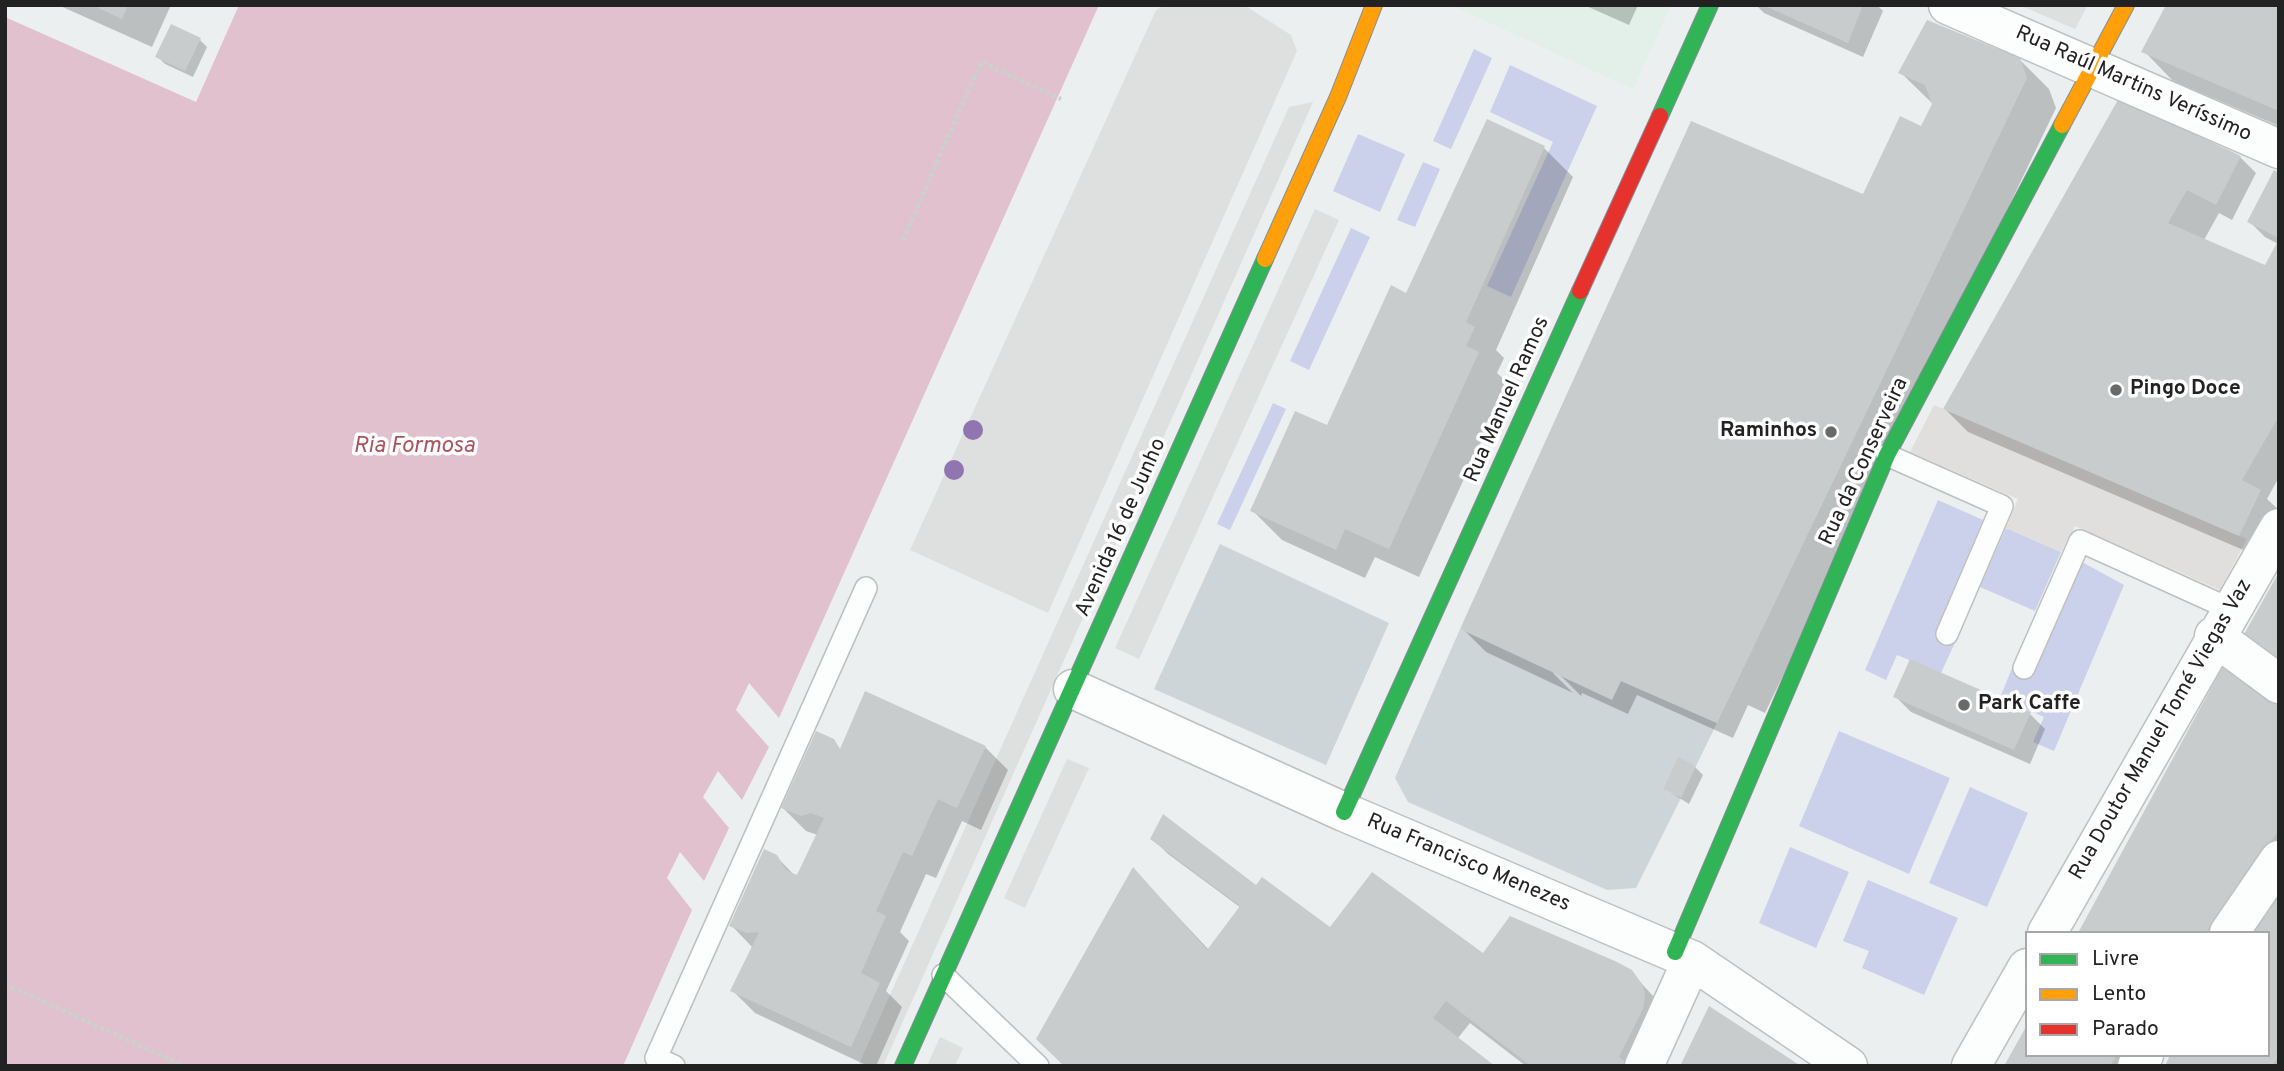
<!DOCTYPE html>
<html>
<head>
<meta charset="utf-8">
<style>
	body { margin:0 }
	#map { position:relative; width:2284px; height:1071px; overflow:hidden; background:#ebefef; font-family:Overpass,sans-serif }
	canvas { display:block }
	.frame { position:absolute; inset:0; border:7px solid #222; pointer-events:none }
	.legend { position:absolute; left:2025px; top:931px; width:245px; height:126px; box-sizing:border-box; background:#fff; border:2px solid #a7a7a7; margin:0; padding:9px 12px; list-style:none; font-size:21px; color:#222 }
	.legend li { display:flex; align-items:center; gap:14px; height:35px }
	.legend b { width:35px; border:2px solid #a7a7a7 }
</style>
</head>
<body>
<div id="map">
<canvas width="2284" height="1071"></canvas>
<div class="frame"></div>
<ul class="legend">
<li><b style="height:9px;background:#30b455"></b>Livre</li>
<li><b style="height:9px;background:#ff9f0a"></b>Lento</li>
<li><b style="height:9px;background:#e5322d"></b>Parado</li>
</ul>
</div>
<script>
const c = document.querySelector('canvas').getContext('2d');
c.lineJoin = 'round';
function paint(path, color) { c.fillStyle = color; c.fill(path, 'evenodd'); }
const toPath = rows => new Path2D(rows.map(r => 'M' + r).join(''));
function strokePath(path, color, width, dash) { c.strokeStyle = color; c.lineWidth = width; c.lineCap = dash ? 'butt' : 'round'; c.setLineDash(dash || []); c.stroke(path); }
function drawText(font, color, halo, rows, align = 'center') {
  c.font = font + ' Overpass,sans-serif'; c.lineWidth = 7; c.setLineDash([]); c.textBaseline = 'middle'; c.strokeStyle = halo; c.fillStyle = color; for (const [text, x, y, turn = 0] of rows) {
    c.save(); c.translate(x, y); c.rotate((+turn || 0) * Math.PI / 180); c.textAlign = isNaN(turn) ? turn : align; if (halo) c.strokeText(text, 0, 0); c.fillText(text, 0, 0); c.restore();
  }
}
paint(toPath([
	[1451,5,1671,5,1633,89]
]), '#e2f0e9');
paint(toPath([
	[1220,544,1389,623,1326,765,1154,689],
	[1460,629,1621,681,1717,723,1696,766,1678,758,1663,789,1681,798,1636,888,1607,890,1408,802,1395,778]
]), '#cdd5d8');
paint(toPath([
	[1474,49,1492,58,1451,149,1433,141],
	[1510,65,1597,106,1511,297,1487,286,1553,142,1490,112],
	[1358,134,1405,154,1380,212,1333,191],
	[1423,162,1440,169,1415,227,1397,220],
	[1351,228,1370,237,1309,370,1290,361],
	[1273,403,1286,409,1230,530,1217,524],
	[1938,500,1983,520,1937,628,1957,638,1941,673,1897,655,1886,680,1865,670],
	[2006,528,2061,552,2035,611,1980,587],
	[2082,562,2124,585,2054,751,2033,742,2044,717,2000,698,2014,663,2034,672],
	[1839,731,1950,778,1909,874,1799,826],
	[1970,787,2028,813,1987,907,1929,883],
	[1790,847,1849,872,1816,948,1759,923],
	[1868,880,1958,918,1924,995,1862,968,1869,951,1843,941]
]), '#ccd1eb');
paint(toPath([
	[1165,5,1244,5,1291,35,1297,51,1048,613,910,550,1156,10],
	[2019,5,2088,5,2075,29],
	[1313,102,883,1066,858,1066,1289,107],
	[1315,209,1339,220,1139,659,1115,648],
	[1067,759,1089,768,1025,908,1004,898],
	[940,1037,963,1048,955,1066,927,1066]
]), '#dee0e0');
paint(toPath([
	[1934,405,2247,539,2220,590,2075,526,2061,552,2006,528,2018,499,1910,452]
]), '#e1dfdd');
paint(toPath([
	[239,5,1099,5,779,718,749,683,736,710,769,747,742,800,718,771,703,797,729,828,704,881,680,852,667,878,692,910,623,1066,5,1066,5,17,196,102]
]), '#e0c1cd');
paint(toPath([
	[58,5,171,5,152,47],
	[1584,5,1638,5,1629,25],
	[1756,5,1877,5,1883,11,1863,57,1764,13],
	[2279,5,2279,126,2173,81,2144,51],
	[200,40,207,47,193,77,165,64,157,56],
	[2019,59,2049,89,2056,108,1765,713,1748,705,1733,738,1637,695,1628,714,1582,693,1581,696,1558,673,1553,673,1573,693,1486,652,1463,629,1863,196,1922,129,1933,104,1901,73],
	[2120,100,2240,157,2256,173,2232,220,2219,213,2204,240,2265,267,2278,244,2265,237,2250,222,2279,175,2279,477,2267,499,2279,510,2262,558,1968,432,1945,409],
	[1544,148,1573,177,1496,350,1504,358,1497,373,1508,383,1419,577,1375,557,1365,578,1282,540,1252,510,1328,427,1407,295],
	[2279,694,2279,1066,2169,1066,2268,1055,2268,933,2080,933],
	[1895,696,2029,713,2045,729,2030,764,1911,712],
	[833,741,841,750,985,747,1008,770,981,830,962,821,936,878,926,874,900,932,909,941,886,991,902,1007,876,1066,868,1066,755,1013,732,990,753,948,731,925,776,856,796,877,818,835,806,831,783,808],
	[1695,767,1703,775,1689,804,1665,789],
	[1152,838,1256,888,1338,935,1484,956,1631,972,1665,1009,1649,1066,1526,1066,1470,1023,1458,1038,1066,1066,1134,870,1209,950,1241,908,1168,854],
	[2027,1055,2144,1055,2137,1066,2006,1066]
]), '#0003');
paint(toPath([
	[92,5,128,5,122,19],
	[1763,5,1863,5,1848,43],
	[2166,5,2279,5,2279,111,2141,52],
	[1927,20,2020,58,2027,78,1717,723,1621,681,1612,700,1460,629,1691,121,1863,194,1900,116,1921,126,1932,104,1925,85,1898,73],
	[171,24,201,38,185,71,155,57],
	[2119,98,2241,156,2216,205,2187,190,2168,223,2265,265,2279,239,2279,416,2242,480,2261,490,2239,536,1943,409],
	[1487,119,1545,146,1466,322,1475,327,1466,346,1479,352,1389,549,1345,529,1336,550,1250,511,1295,411,1327,425,1391,285,1406,293],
	[2274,170,2279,173,2279,238,2247,222],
	[2279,572,2279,674,2238,645],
	[2229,655,2279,692,2279,830,2206,933,2078,933],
	[1910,659,2031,712,2014,750,1893,697],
	[865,691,986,746,957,808,938,799,912,856,903,852,876,911,886,916,861,973,880,983,851,1047,730,991,759,932,747,933,729,926,764,849,777,855,786,870,797,875,824,818,811,813,801,816,781,808,816,731,834,739,840,749],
	[1678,757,1696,766,1681,798,1663,789],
	[1163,814,1256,885,1262,877,1330,927,1372,872,1483,953,1510,916,1615,961,1632,970,1642,984,1645,994,1643,1009,1619,1057,1631,1066,1531,1066,1446,1001,1433,1018,1495,1066,1064,1066,1036,1039,1133,867,1207,950,1240,906,1150,839],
	[2279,881,2279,1056,2272,1066,2165,1066,2170,1055,2268,1055,2268,933,2245,933],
	[1709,1006,1801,1066,1680,1066],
	[2027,1025,2027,1055,2117,1055,2110,1066,2004,1066]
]), '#c8cccc');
const lane = toPath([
	[1887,455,2002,506,1947,634],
	[2024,668,2080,541,2230,609],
	[943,975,1038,1066],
	[674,1066,656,1058,866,588]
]);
const street = toPath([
	[1948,5,2279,149],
	[2214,636,2279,684],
	[1073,689,1344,812,1692,960,1848,1066],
	[2047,933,2279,528],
	[2229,933,2279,860],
	[1644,1066,1692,960],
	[1971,1066,2027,968],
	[2137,1066,2144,1055]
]);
const fast = toPath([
	[1660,116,1710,5],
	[1344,812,1580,291],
	[1675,952,1887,455,2062,125],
	[903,1066,1265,259]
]);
const slow = toPath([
	[2062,125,2126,5],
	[1265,259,1338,97,1374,5]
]);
const jam = toPath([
	[1580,291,1660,116]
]);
strokePath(lane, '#bec0c0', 24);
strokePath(street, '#bec0c0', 41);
strokePath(fast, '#838f9a', 18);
strokePath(slow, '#838f9a', 18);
strokePath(jam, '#838f9a', 18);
strokePath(toPath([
	[903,240,981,62,1061,99],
	[5,984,185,1066]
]), '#c7d4cc', 4.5, [3.5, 3.5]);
strokePath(lane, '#fcfdfd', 21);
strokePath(street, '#fcfdfd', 38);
strokePath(fast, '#30b455', 16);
strokePath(slow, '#ff9f0a', 16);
strokePath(jam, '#e5322d', 16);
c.fillStyle = '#9076b0';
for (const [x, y] of [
	[973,430],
	[954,470]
]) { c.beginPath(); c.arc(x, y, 10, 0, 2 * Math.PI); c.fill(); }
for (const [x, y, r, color] of [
	[2116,390,7,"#686a6a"],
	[1831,432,7,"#686a6a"],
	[1964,705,7,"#686a6a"]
]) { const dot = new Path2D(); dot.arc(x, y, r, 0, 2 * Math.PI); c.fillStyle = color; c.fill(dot); strokePath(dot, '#fff', 2.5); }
drawText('21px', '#222', '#fff', [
	["Rua Raúl Martins Veríssimo",2133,85,24],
	["Rua Manuel Ramos",1508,400,-66],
	["Rua da Conserveira",1865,462,-65],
	["Avenida 16 de Junho",1122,528,-66],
	["Rua Doutor Manuel Tomé Viegas Vaz",2162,730,-60],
	["Rua Francisco Menezes",1468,864,23]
]);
drawText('bold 21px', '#222', '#fff', [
	["Pingo Doce",2130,390],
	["Raminhos",1817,432,"right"],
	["Park Caffe",1978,705]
], 'left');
drawText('italic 23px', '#ad525d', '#fff', [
	["Ria Formosa",414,447]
]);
</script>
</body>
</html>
